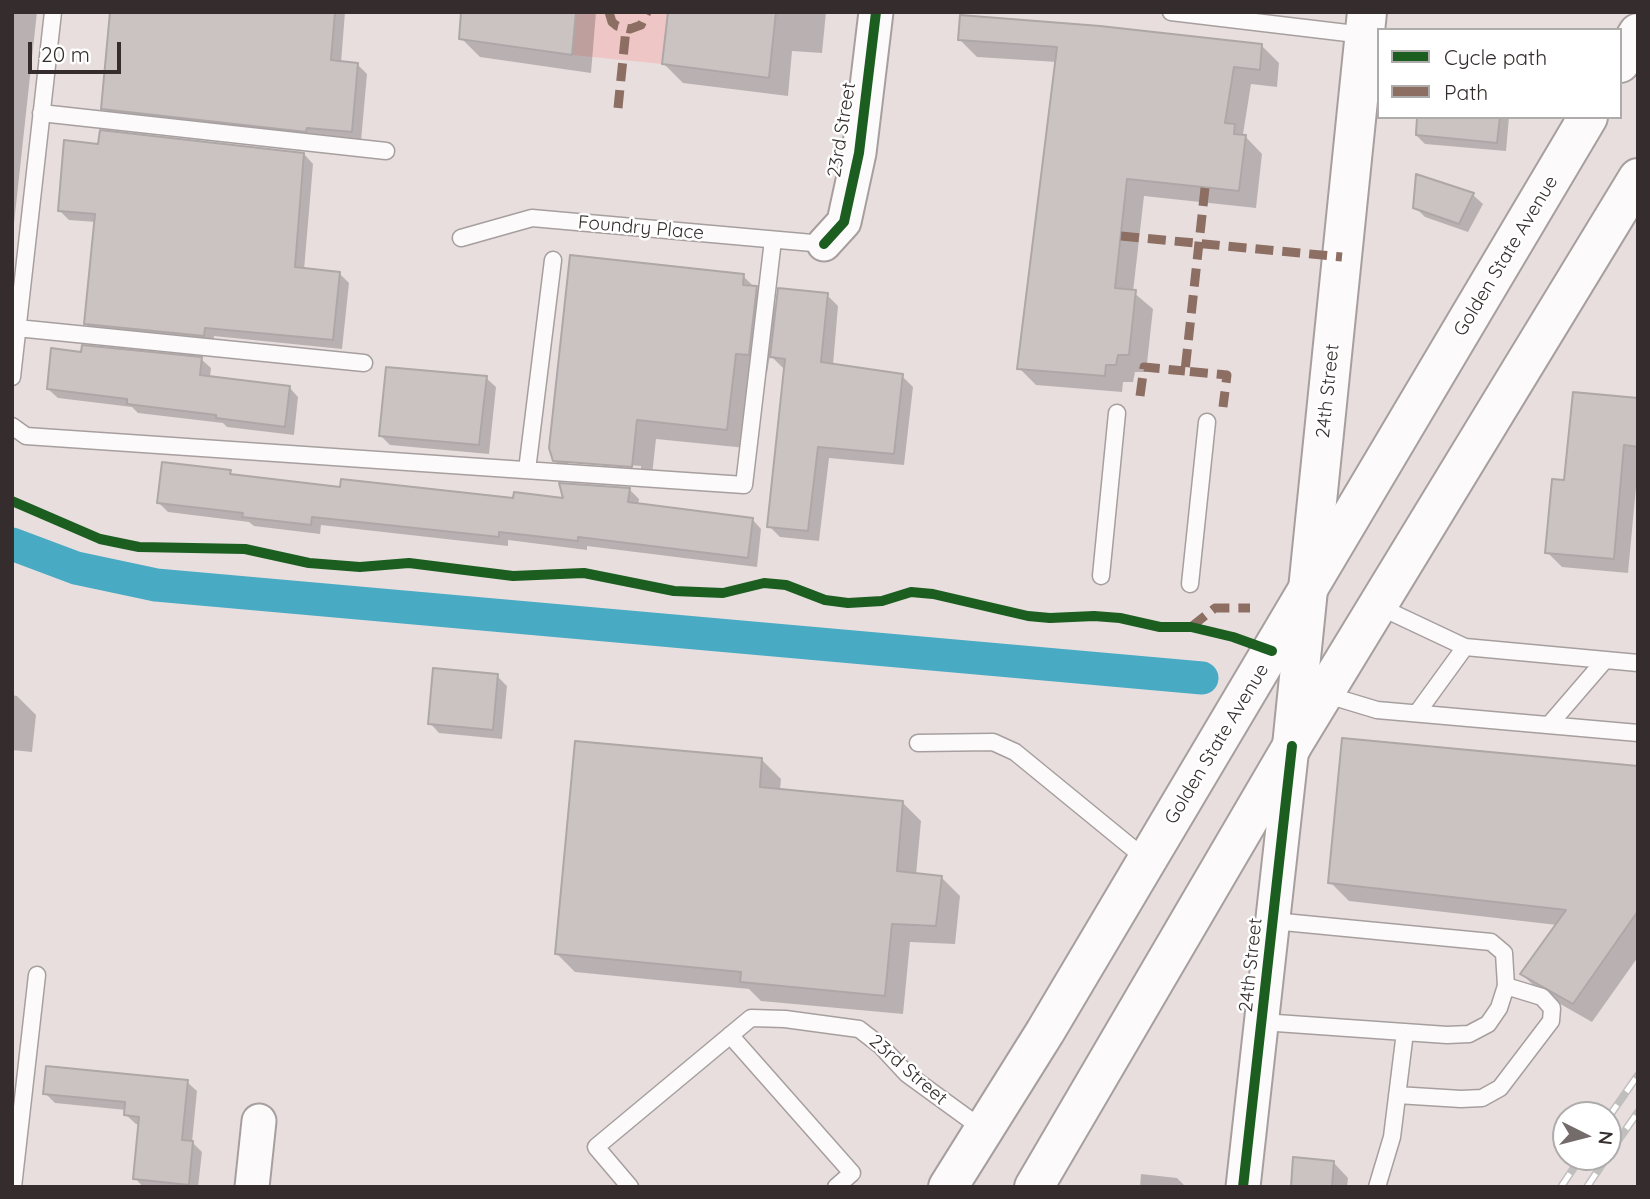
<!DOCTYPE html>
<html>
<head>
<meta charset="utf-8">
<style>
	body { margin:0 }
	#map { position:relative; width:1650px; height:1199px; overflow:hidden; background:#e8dede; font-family:Quicksand,sans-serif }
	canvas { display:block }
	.frame { position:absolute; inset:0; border:14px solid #352d2d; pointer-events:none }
	.legend { position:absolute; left:1377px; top:28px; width:245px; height:91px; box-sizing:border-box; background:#fff; border:2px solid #aeabab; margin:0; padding:9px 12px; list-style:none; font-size:21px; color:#352d2d }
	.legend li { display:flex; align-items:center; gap:14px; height:35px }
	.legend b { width:35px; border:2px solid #aeabab }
	.north { position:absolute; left:1552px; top:1101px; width:70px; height:70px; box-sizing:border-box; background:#fff; border:2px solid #aeabab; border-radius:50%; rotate:96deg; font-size:19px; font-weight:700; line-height:28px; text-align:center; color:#352d2d }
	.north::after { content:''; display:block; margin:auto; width:24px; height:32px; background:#746b6b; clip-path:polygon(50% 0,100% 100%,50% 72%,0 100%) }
	.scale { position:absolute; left:28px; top:42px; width:93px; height:32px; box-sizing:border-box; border:4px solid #352d2d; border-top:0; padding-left:9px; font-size:21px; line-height:24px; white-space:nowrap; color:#352d2d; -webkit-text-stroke:5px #fff; paint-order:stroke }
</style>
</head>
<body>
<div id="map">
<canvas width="1650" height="1199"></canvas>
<div class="frame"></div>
<ul class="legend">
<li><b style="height:9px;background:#1b5e20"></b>Cycle path</li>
<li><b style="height:9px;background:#8d6e63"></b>Path</li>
</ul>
<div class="north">N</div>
<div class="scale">20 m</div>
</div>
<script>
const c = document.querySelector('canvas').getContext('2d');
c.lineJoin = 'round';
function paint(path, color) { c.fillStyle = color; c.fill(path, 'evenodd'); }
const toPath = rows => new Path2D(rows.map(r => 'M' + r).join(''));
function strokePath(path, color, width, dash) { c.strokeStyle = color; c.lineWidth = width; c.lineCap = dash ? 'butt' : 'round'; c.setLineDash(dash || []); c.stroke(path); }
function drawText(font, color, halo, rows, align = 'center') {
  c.font = font + ' Quicksand,sans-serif'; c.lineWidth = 5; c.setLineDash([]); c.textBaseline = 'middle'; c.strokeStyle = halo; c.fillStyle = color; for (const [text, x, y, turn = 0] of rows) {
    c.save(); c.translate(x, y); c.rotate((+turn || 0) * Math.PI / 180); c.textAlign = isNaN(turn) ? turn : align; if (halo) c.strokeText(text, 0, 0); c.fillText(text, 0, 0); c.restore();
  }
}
paint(toPath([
	[576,12,668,12,662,64,572,55]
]), '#efc6c6');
paint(toPath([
	[12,12,37,12,12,242],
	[99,12,345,12,341,63,357,64,367,74,361,141,113,118,103,108,112,13],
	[463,12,596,12,591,73,480,57,461,38],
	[669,12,826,12,822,53,792,51,788,96,683,83,664,64],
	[960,40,1261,45,1279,63,1277,87,1251,84,1243,134,1262,154,1256,208,1144,196,1133,292,1153,309,1146,372,1135,372,1133,382,1123,382,1122,392,1036,385,1019,368,1057,62,977,57],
	[1417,117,1509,117,1506,151,1425,144,1415,134],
	[304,154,313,164,304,270,339,273,349,283,342,349,214,336,213,345,95,333,86,324,96,222,69,220,59,210],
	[1418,176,1473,195,1483,204,1468,232,1425,217,1415,207],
	[743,276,777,309,827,295,838,306,833,365,902,376,913,387,904,465,829,458,819,541,780,537,769,526,786,368,783,368,770,355,767,373,754,372,746,448,656,439,651,485,573,480,554,460],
	[568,461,641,466,641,469,568,464],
	[83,354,201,359,211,368,210,377,289,387,298,397,294,435,227,427,223,423,138,413,132,407,58,398,48,389],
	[486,378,496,387,489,454,390,445,381,436],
	[1638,400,1638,466,1628,573,1562,567,1547,552,1566,482],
	[230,472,234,477,341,489,515,500,566,500,629,489,639,499,638,505,752,519,761,529,757,567,587,546,587,550,508,540,508,546,321,525,320,534,254,526,249,522,168,512,159,503],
	[497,676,507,686,502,739,439,733,430,723],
	[12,695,17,696,36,715,32,752,12,750],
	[762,760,781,779,780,790,902,802,921,821,916,875,941,877,960,896,955,944,910,942,903,1014,761,1001,749,989,575,972,556,953],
	[1638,768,1638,957,1592,1022,1541,993,1522,974,1557,925,1349,901,1330,882],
	[187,1082,197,1091,192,1142,202,1152,198,1187,143,1187,135,1178,140,1125,136,1124,126,1115,126,1110,55,1103,45,1093],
	[1334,1163,1348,1178,1347,1187,1292,1187],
	[1141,1174,1177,1178,1186,1187,1140,1187]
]), '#0003');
strokePath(toPath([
	[12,544,76,568,156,585,1202,678]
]), '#48aac3', 33);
const building = toPath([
	[110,12,335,12,331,60,358,63,352,132,307,128,306,132,101,109,110,12],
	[461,12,576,12,572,55,459,39,461,12],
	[668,12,776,12,769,78,662,64,668,12],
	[960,15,1100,26,1262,44,1260,70,1234,67,1225,123,1235,124,1234,134,1246,135,1239,191,1127,179,1115,288,1136,290,1129,355,1118,355,1116,365,1106,365,1105,376,1017,369,1057,47,958,40,960,15],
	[1417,117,1500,117,1497,143,1416,135,1417,117],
	[100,130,304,153,295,267,340,272,333,340,205,328,204,336,84,324,95,214,58,211,64,140,98,144,100,130],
	[1416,174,1474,193,1459,224,1413,208,1416,174],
	[570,255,744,274,743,285,757,286,749,355,736,354,727,430,637,420,632,467,553,461,549,448,570,255],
	[778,288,828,293,821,362,903,374,894,454,818,447,808,531,767,527,785,359,770,357,778,288],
	[82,345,202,357,200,375,290,386,285,427,216,418,216,415,127,404,127,399,47,389,51,348,81,352,82,345],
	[386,367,487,376,479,445,379,436,386,367],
	[1573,392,1638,398,1638,447,1624,445,1614,559,1545,553,1552,479,1564,480,1573,392],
	[162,462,231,470,230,474,340,487,341,479,513,498,514,492,563,498,559,483,630,488,628,502,753,518,748,558,578,537,578,541,499,532,499,537,312,517,311,525,242,517,243,513,157,503,162,462],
	[433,668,498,674,493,730,428,724,433,668],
	[1342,738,1638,766,1638,911,1573,1004,1520,974,1566,910,1328,883,1342,738],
	[575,741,762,758,760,787,903,801,897,871,942,876,936,926,892,924,885,996,740,982,741,972,555,954,575,741],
	[46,1066,188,1080,182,1140,193,1141,189,1185,133,1179,139,1117,124,1115,125,1102,43,1094,46,1066],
	[1293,1157,1334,1161,1332,1187,1291,1187,1293,1157]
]);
paint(building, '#cbc2c2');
strokePath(building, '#aea7a7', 2);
const lane = toPath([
	[1171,12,1364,35],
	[41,113,386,151],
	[461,238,532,218,824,244],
	[17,328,364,363],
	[12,377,53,12],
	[12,426,26,436,744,485,773,240],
	[527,470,553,260],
	[1101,576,1117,413],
	[1190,584,1207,422],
	[1378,606,1465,647,1638,663],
	[1324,694,1377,710,1638,733],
	[1417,713,1465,647],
	[1549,725,1605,660],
	[918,743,993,742,1015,752,1147,860],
	[1262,1022,1447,1035,1469,1034,1488,1024,1499,1008,1506,986,1504,953,1491,942,1273,921],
	[730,1035,852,1173,836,1187],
	[1397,1095,1461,1099,1482,1098,1500,1088,1551,1021,1552,1008,1542,997,1506,986],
	[13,1187,37,975],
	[630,1187,596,1147,751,1018,785,1019,859,1029,881,1046,907,1074,984,1130],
	[1377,1187,1392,1137,1405,1032]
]);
const street = toPath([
	[824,244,844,222,859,153,876,12],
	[252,1187,259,1121],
	[1243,1187,1292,747]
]);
const secondary = toPath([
	[1292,746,1367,12]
]);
const highway = toPath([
	[1620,63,1638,33],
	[948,1187,1045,1032,1588,117],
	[1034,1187,1292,746,1638,178]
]);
strokePath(lane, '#a79f9f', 19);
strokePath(street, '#a79f9f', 37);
strokePath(secondary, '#a79f9f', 42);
strokePath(highway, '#a79f9f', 42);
strokePath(lane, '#fcfafa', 16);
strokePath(street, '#fcfafa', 33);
strokePath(secondary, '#fcfafa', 38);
strokePath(highway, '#fcfafa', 38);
const rail = toPath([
	[1608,1118,1638,1075],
	[1608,1155,1638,1112],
	[1561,1187,1581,1157],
	[1587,1187,1607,1157]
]);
strokePath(rail, '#c1bebe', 8);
strokePath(rail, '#fff', 5, [16]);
strokePath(toPath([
	[609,12,612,22,617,26,630,29,641,25,647,12],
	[618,108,626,29],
	[1205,188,1185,371,1227,375,1223,407],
	[1121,236,1342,257],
	[1140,396,1144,367,1185,371],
	[1191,627,1215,608,1250,608]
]), '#8d6e63', 9, [18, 9]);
strokePath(toPath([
	[824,244,844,222,859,153,876,12],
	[12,501,100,539,139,547,245,549,309,563,360,567,409,563,513,576,584,573,674,591,723,593,764,583,786,585,825,600,848,603,882,601,911,592,933,594,1028,616,1050,618,1094,616,1120,618,1160,627,1191,627,1233,637,1272,651],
	[1243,1187,1292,746]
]), '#1b5e20', 10);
drawText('19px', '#352d2d', '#fff', [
	["23rd Street",842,130,-81],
	["Foundry Place",641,228,5],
	["Golden State Avenue",1506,256,-59],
	["24th Street",1328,391,-84],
	["Golden State Avenue",1217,744,-59],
	["24th Street",1251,965,-84],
	["23rd Street",908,1070,41]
]);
</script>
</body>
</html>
